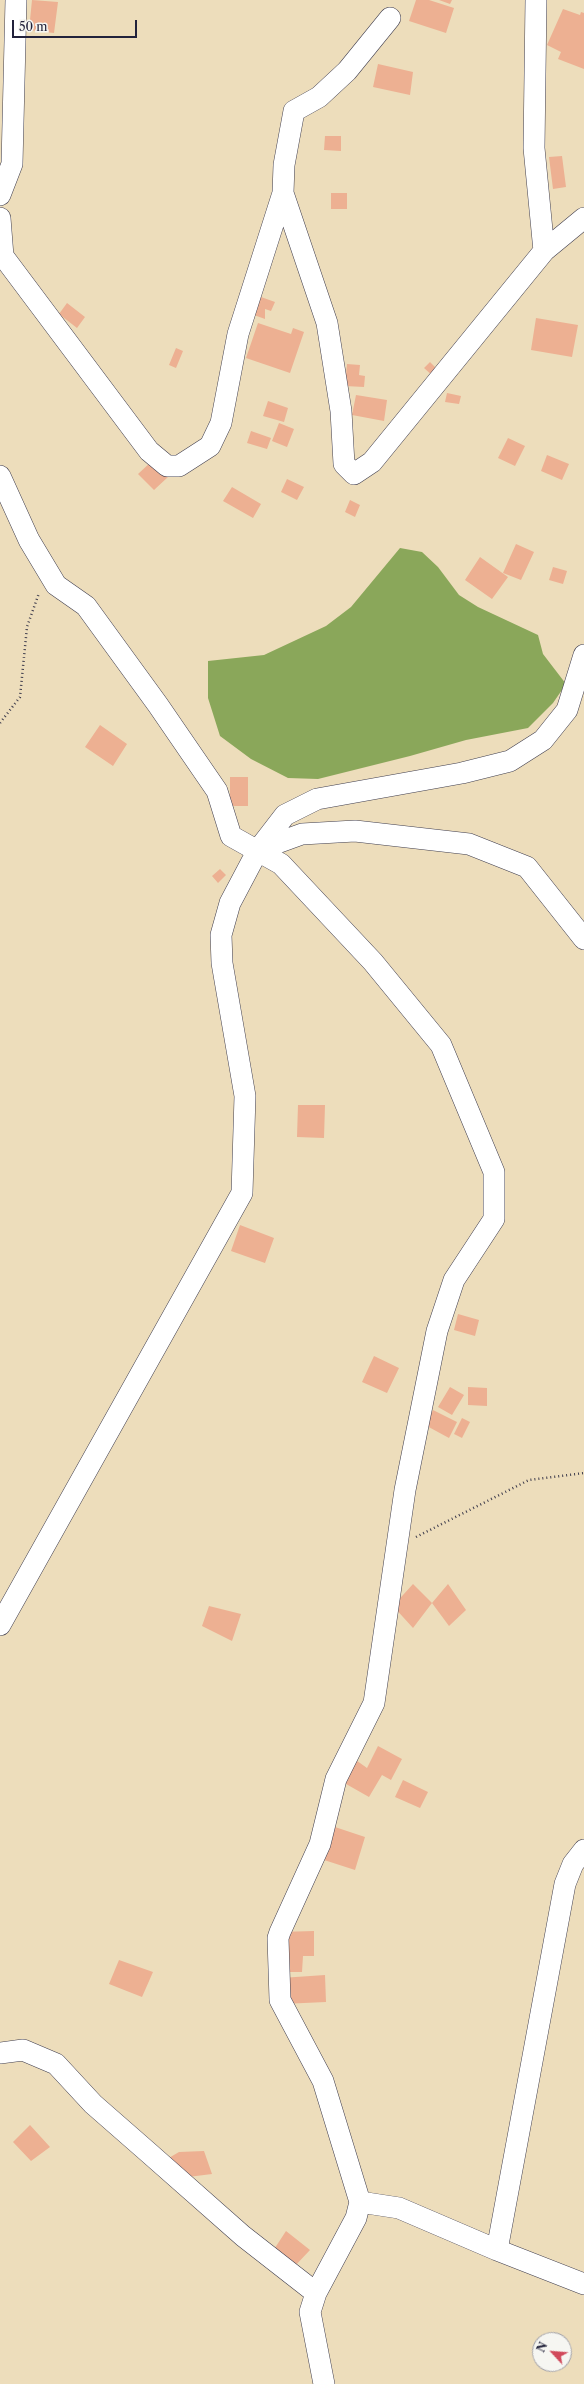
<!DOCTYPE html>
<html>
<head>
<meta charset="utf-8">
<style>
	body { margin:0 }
	#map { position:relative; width:584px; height:2384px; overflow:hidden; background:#edddbb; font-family:"Libre Caslon Text",serif }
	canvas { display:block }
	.north { position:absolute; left:532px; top:2332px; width:40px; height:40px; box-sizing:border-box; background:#f6f6f2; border:1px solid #a1a1a9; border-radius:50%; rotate:296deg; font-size:11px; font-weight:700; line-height:16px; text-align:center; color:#22223b }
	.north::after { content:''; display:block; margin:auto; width:14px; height:18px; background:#d1495b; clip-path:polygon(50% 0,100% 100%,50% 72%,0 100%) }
	.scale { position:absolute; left:12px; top:20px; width:125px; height:18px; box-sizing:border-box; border:2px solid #22223b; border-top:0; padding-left:5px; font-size:12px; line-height:14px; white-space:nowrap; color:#22223b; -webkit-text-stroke:3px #f6f6f2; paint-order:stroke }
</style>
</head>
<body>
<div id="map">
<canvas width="584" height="2384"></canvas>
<div class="north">N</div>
<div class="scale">50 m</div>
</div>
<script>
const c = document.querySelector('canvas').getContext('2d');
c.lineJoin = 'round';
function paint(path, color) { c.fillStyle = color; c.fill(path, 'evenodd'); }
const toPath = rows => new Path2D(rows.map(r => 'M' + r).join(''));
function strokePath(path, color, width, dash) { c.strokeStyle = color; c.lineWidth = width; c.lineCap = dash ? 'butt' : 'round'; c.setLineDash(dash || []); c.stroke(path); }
paint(toPath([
	[400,548,422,552,438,567,459,595,478,607,538,635,543,654,566,684,553,703,528,728,466,740,410,756,318,779,288,778,251,759,220,736,208,698,208,661,264,655,326,626,351,607]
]), '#8aa75a');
paint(toPath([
	[32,0,58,2,54,33,29,30],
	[416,0,429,0,454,8,446,33,409,21],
	[439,0,452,0,450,4],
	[563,9,580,15,581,12,584,13,584,69,558,59,561,52,547,45],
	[378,64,413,72,410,95,373,87],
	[325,136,341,136,341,151,324,150],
	[562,156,566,187,553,189,549,157],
	[331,193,347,193,347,209,331,209],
	[261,297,275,302,271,311,265,309,265,319,254,315],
	[67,303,85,317,77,328,59,314],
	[536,318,578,325,572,357,531,350],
	[258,323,291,334,293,328,304,332,290,373,246,358],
	[176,348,183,351,176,368,169,365],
	[430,362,439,371,434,377,424,368],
	[347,364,360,365,359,375,365,376,364,387,345,386],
	[447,393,461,396,459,404,445,402],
	[356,395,387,400,384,421,352,415],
	[268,401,288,408,284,422,263,416],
	[279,423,294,429,287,447,272,441],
	[251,431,271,438,267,449,247,443],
	[508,438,525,446,515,466,498,458],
	[547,455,569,464,562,480,541,471],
	[152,461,168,477,154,490,138,474],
	[287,479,304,487,297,500,281,492],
	[232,487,261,504,253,518,223,501],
	[350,500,360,505,355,517,345,512],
	[516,544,534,552,521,580,503,573],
	[480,557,508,577,492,599,465,580],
	[553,567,567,571,563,584,549,580],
	[100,725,127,744,113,766,85,747],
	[230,777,248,777,248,806,230,806],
	[220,869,226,875,218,883,212,876],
	[298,1105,325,1105,324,1138,297,1137],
	[240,1225,274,1238,265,1263,231,1251],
	[458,1314,479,1320,475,1336,454,1330],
	[374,1356,399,1368,387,1393,362,1382],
	[450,1387,464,1395,452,1415,438,1407],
	[468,1387,487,1388,487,1406,468,1405],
	[433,1410,457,1422,449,1438,425,1425],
	[462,1418,470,1422,462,1438,454,1434],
	[413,1584,432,1603,413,1628,393,1606],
	[448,1584,466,1610,449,1626,432,1603],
	[209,1606,241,1614,232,1641,202,1626],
	[378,1746,402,1759,391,1780,382,1775,369,1797,339,1780,353,1758,367,1768],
	[403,1780,428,1792,420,1808,395,1797],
	[332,1826,365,1837,355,1870,321,1859],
	[314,1931,314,1956,303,1956,302,1972,280,1972,280,1932],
	[119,1960,153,1972,142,1997,109,1984],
	[325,1975,326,2002,282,2004,281,1978],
	[30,2125,50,2147,31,2161,13,2142],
	[204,2151,212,2174,188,2177,167,2159,179,2152],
	[286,2231,310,2250,293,2268,273,2251]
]), '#edb092');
const minor = toPath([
	[536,0,534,148,544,251],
	[390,18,347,71,319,97,294,111,284,165,283,193,327,323,341,411,344,464,354,474,372,462,544,251,584,218],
	[0,195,12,164,16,0],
	[0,218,3,256,149,451,167,466,179,466,210,446,221,423,238,334,283,193],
	[0,476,29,540,56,585,86,606,158,705,217,791,231,836,281,864,373,962,441,1045,494,1172,494,1219,454,1280,437,1331,405,1490,374,1703,336,1779,320,1844,280,1932,278,1938,280,2000,323,2081,360,2202,356,2218,316,2293,310,2312,324,2384],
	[258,850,302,834,355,831,469,844,527,867,584,939],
	[0,1625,242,1193,245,1096,222,963,221,935,230,903,258,850,285,815,317,799,462,773,510,761,543,740,567,710,584,655],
	[0,2053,23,2050,56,2064,93,2104,149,2153,243,2236,316,2293],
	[360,2202,399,2208,497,2250,584,2284],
	[497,2250,565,1884,573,1864,584,1850]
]);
strokePath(minor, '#403e4e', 22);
strokePath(toPath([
	[0,723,20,697,27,627,39,593],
	[416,1537,529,1480,584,1473]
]), '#403e4e', 2.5, [1, 3]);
strokePath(minor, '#fff', 21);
</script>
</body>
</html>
